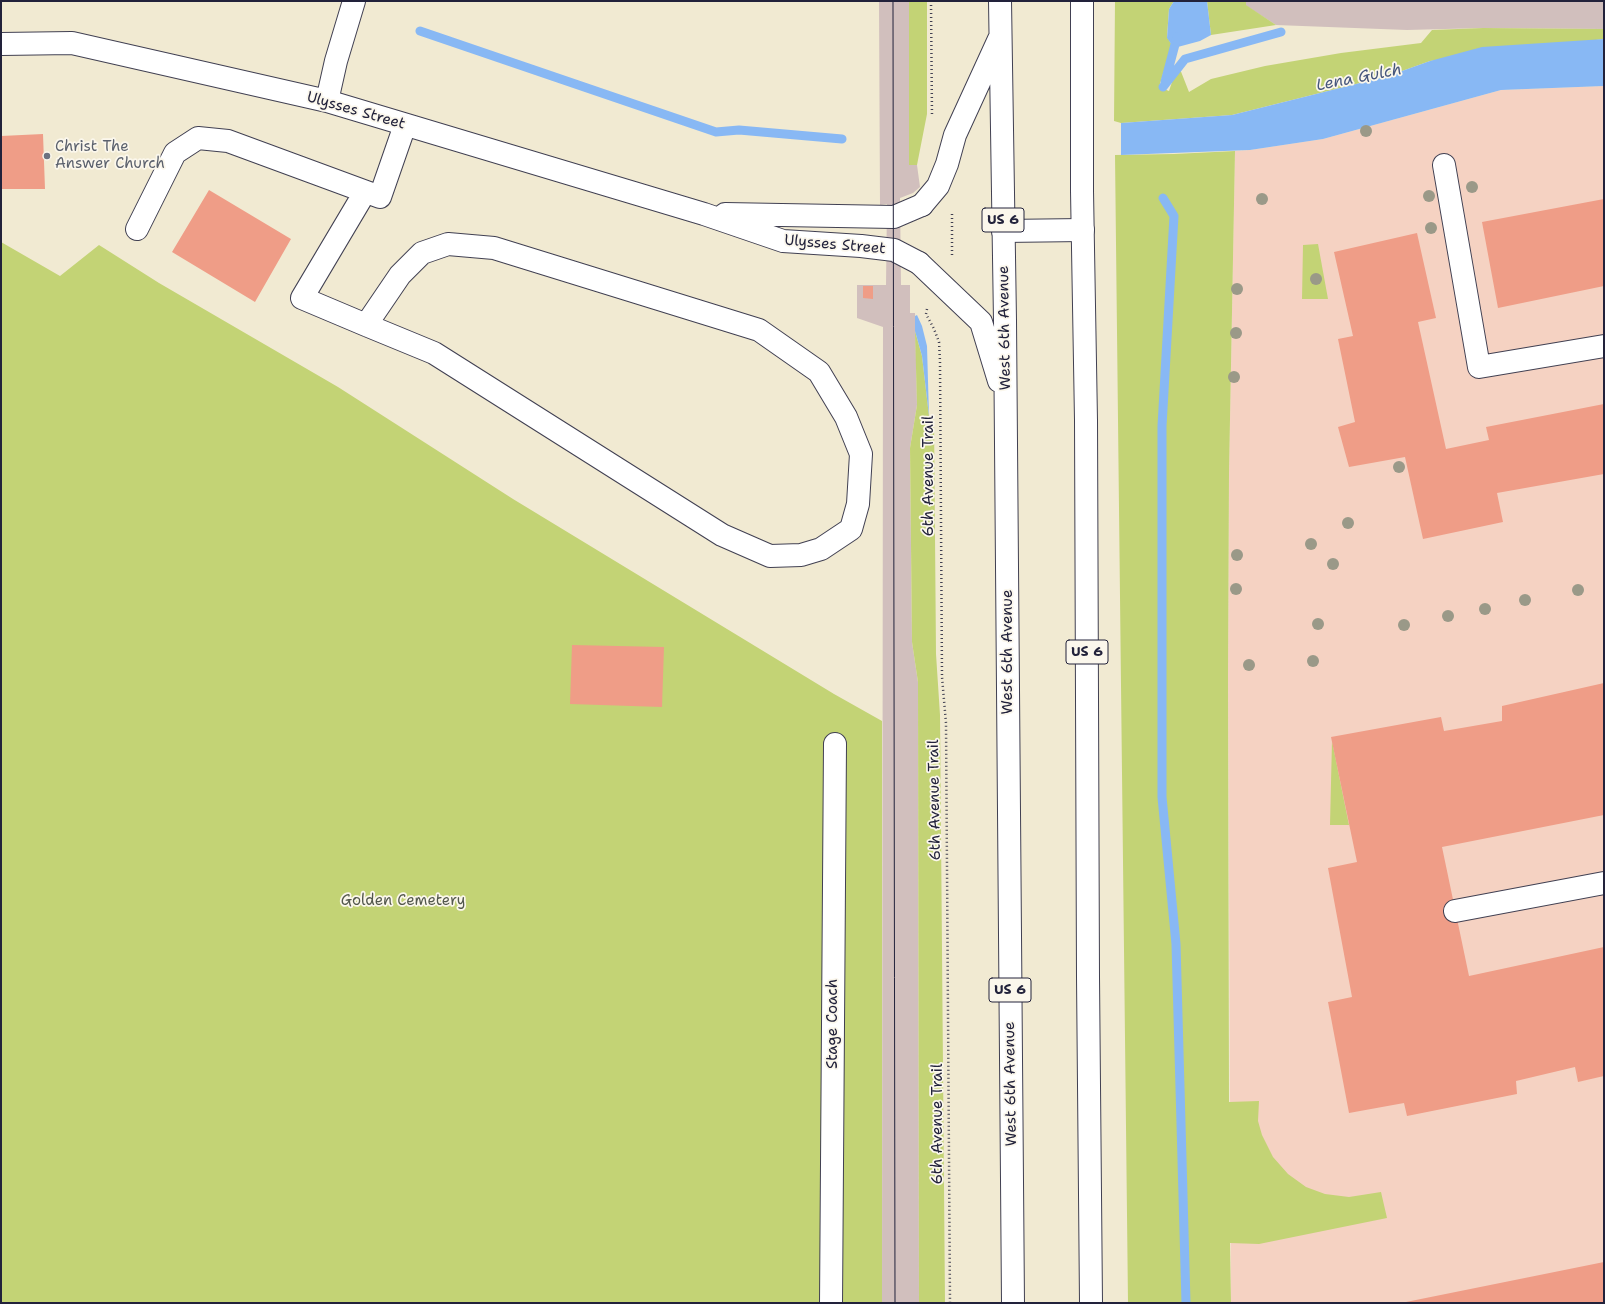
<!DOCTYPE html>
<html>
<head>
<meta charset="utf-8">
<style>
	body { margin:0 }
	#map { position:relative; width:1605px; height:1304px; overflow:hidden; background:#f1ead2; font-family:"Shantell Sans",sans-serif }
	canvas { display:block }
	.frame { position:absolute; inset:0; border:2px solid #22223b; pointer-events:none }
</style>
</head>
<body>
<div id="map">
<canvas width="1605" height="1304"></canvas>
<div class="frame"></div>
</div>
<script>
const c = document.querySelector('canvas').getContext('2d');
c.lineJoin = 'round';
function paint(path, color) { c.fillStyle = color; c.fill(path, 'evenodd'); }
const toPath = rows => new Path2D(rows.map(r => 'M' + r).join(''));
function strokePath(path, color, width, dash) { c.strokeStyle = color; c.lineWidth = width; c.lineCap = dash ? 'butt' : 'round'; c.setLineDash(dash || []); c.stroke(path); }
function drawText(font, color, halo, rows, align = 'center') {
  c.font = font + ' "Shantell Sans",sans-serif'; c.lineWidth = 3.5; c.setLineDash([]); c.textBaseline = 'middle'; c.strokeStyle = halo; c.fillStyle = color; for (const [text, x, y, turn = 0] of rows) {
    c.save(); c.translate(x, y); c.rotate((+turn || 0) * Math.PI / 180); c.textAlign = isNaN(turn) ? turn : align; if (halo) c.strokeText(text, 0, 0); c.fillText(text, 0, 0); c.restore();
  }
}
paint(toPath([
	[1604,86,1604,1303,1231,1303,1228,675,1229,473,1235,151,1250,150,1323,139,1501,90]
]), '#f5d2c2');
paint(toPath([
	[879,1,909,1,909,165,917,165,920,187,913,193,900,198,901,285,910,285,910,313,915,313,917,405,910,448,912,642,918,682,919,1303,882,1303,883,327,857,318,857,285,886,285,887,204,880,205],
	[1246,1,1604,1,1604,29,1483,28,1407,30,1276,25,1245,5]
]), '#d1bfbd');
paint(toPath([
	[909,1,927,1,927,114,917,165,909,165],
	[1115,1,1174,1,1169,9,1167,37,1172,45,1159,87,1169,91,1178,64,1189,92,1211,79,1265,66,1341,53,1421,43,1432,30,1483,28,1604,29,1604,39,1430,61,1388,76,1232,115,1121,123,1114,121],
	[1207,1,1246,1,1246,5,1276,25,1211,35],
	[1235,151,1229,473,1228,675,1229,1102,1259,1101,1258,1121,1262,1135,1273,1157,1288,1174,1306,1187,1325,1194,1349,1197,1381,1192,1387,1218,1259,1244,1230,1243,1231,1303,1128,1303,1115,155,1174,154],
	[1,242,60,276,99,245,159,283,338,387,513,499,834,694,882,721,882,1303,1,1303],
	[1318,244,1328,299,1302,299,1303,245],
	[915,331,922,356,929,416,934,416,936,654,940,715,945,1303,919,1303,918,682,912,642,910,448,917,405],
	[1332,741,1349,825,1330,825]
]), '#c3d375');
paint(toPath([
	[1174,1,1207,1,1211,35,1200,41,1174,48,1167,38,1169,9],
	[1604,39,1604,86,1501,90,1323,139,1250,150,1121,155,1121,123,1232,115,1388,76,1430,61,1482,47],
	[917,315,922,326,927,346,929,416,922,356,915,331,915,316]
]), '#88b8f4');
strokePath(toPath([
	[420,31,716,132,739,130,842,139],
	[1165,82,1177,37],
	[1163,87,1185,59,1281,32],
	[1163,198,1174,216,1162,426,1162,797,1176,944,1186,1303]
]), '#88b8f4', 9);
paint(toPath([
	[43,134,45,189,1,189,1,136],
	[209,190,291,239,255,302,172,252],
	[1604,199,1604,286,1498,308,1482,222],
	[1417,233,1436,318,1418,322,1446,449,1489,440,1486,427,1604,404,1604,474,1497,493,1503,522,1423,539,1405,457,1349,467,1338,427,1355,422,1338,339,1353,336,1334,252],
	[863,286,873,286,873,299,863,298],
	[572,645,664,647,662,707,570,704],
	[1604,683,1604,815,1442,847,1469,976,1604,947,1604,1076,1578,1082,1575,1067,1516,1081,1517,1094,1407,1116,1404,1103,1349,1113,1328,1002,1352,997,1328,868,1357,862,1331,737,1441,717,1444,731,1502,721,1502,706],
	[1604,1262,1604,1303,1406,1303,1406,1302]
]), '#ef9d87');
const minor = toPath([
	[1,44,72,43,327,101,704,214,783,241,861,246,894,250,919,263],
	[327,101,336,61,354,1],
	[1444,165,1479,367,1604,346],
	[365,192,302,298,366,325,434,353,722,535,770,556,801,555,821,549,851,529,858,504,861,454,846,417,819,372,759,330,494,248,448,244,422,253,400,275,366,325],
	[725,214,894,217,922,205],
	[137,229,175,153,198,138,228,141,380,197,405,125],
	[1003,231,1083,230],
	[1455,911,1604,883],
	[831,1303,835,744]
]);
const highway = toPath([
	[1000,1,1005,321,1013,1303],
	[1082,1,1082,191,1086,420,1088,977,1091,1303],
	[922,205,938,186,947,164,955,135,999,39],
	[919,263,981,322,999,381]
]);
strokePath(minor, '#414052', 24);
strokePath(highway, '#414052', 24);
strokePath(toPath([
	[931,1,932,116],
	[952,255,952,214],
	[927,309,926,314,934,329,939,342,940,361,942,677,946,723,950,1303]
]), '#414052', 2.5, [1, 3]);
strokePath(minor, '#fff', 22);
strokePath(highway, '#fff', 22);
strokePath(toPath([
	[893,1,895,1303]
]), '#22223b', 1);
c.fillStyle = '#9a9988';
for (const [x, y] of [
	[1366,131],
	[1472,187],
	[1429,196],
	[1262,199],
	[1431,228],
	[1316,279],
	[1237,289],
	[1236,333],
	[1234,377],
	[1399,467],
	[1348,523],
	[1311,544],
	[1237,555],
	[1333,564],
	[1236,589],
	[1578,590],
	[1525,600],
	[1485,609],
	[1448,616],
	[1318,624],
	[1404,625],
	[1313,661],
	[1249,665]
]) { c.beginPath(); c.arc(x, y, 6, 0, 2 * Math.PI); c.fill(); }
for (const [x, y, r, color] of [
	[47,156,4,"#6b7280"]
]) { const dot = new Path2D(); dot.arc(x, y, r, 0, 2 * Math.PI); c.fillStyle = color; c.fill(dot); strokePath(dot, '#fbf7ec', 1.5); }
for (const [x, y, w] of [
	[1003,220,42],
	[1087,652,42],
	[1010,990,42]
]) { const box = new Path2D(); box.roundRect(x - w / 2, y - 12, w, 24, 3); c.fillStyle = '#fbf7ec'; c.fill(box); strokePath(box, '#22223b', 1); }
drawText('bold 14px', '#22223b', null, [
	["US 6",1003,220],
	["US 6",1087,652],
	["US 6",1010,990]
]);
drawText('15px', '#22223b', '#fbf7ec', [
	["Ulysses Street",356,111,16],
	["Ulysses Street",835,245,5],
	["West 6th Avenue",1005,328,-91],
	["6th Avenue Trail",929,476,-90],
	["West 6th Avenue",1008,652,-90],
	["6th Avenue Trail",935,800,-91],
	["Stage Coach",833,1024,-90],
	["West 6th Avenue",1011,1084,-91],
	["6th Avenue Trail",938,1124,-90]
]);
drawText('15px', '#5b616d', '#fbf7ec', [
	["Christ The",55,147],
	["Answer Church",55,164]
], 'left');
drawText('15px', '#52574c', '#fbf7ec', [
	["Golden Cemetery",403,901]
]);
drawText('italic 16px', '#46567c', '#fbf7ec', [
	["Lena Gulch",1359,78,-11]
]);
</script>
</body>
</html>
